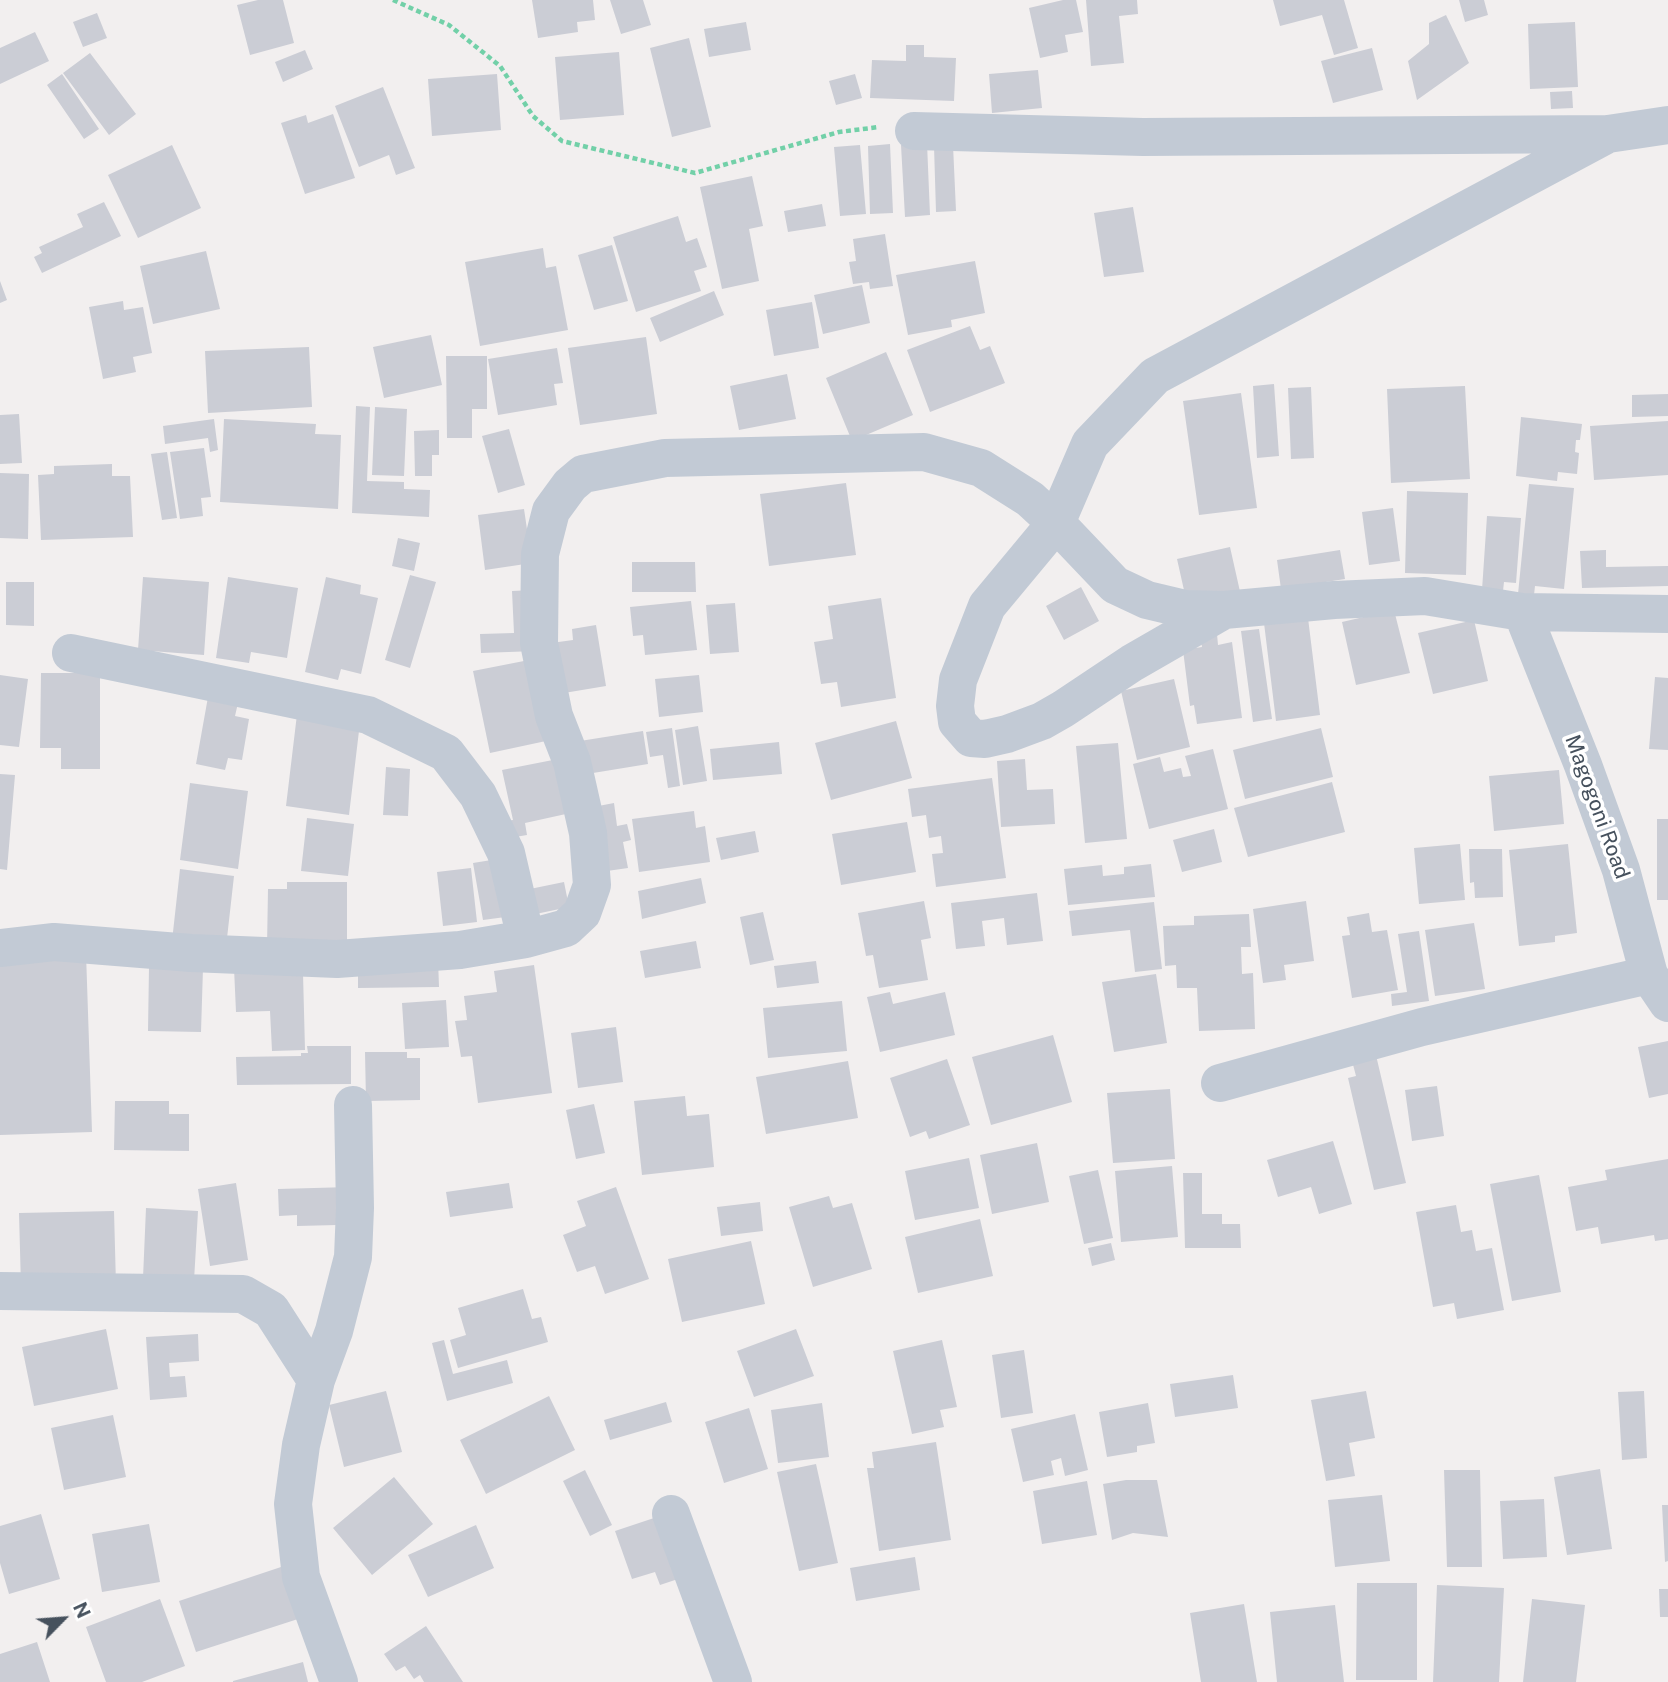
<!DOCTYPE html>
<html>
<head>
<meta charset="utf-8">
<style>
	body { margin:0 }
	#map { position:relative; width:1668px; height:1682px; overflow:hidden; background:#f2efef; font-family:"Public Sans",sans-serif }
	canvas { display:block }
	.north { position:absolute; left:28px; top:1584px; width:70px; height:70px; -webkit-text-stroke:5px #fff; paint-order:stroke; rotate:65deg; font-size:19px; font-weight:700; line-height:28px; text-align:center; color:#46515d }
	.north::after { content:''; display:block; margin:auto; width:24px; height:32px; background:#46515d; clip-path:polygon(50% 0,100% 100%,50% 72%,0 100%) }
</style>
</head>
<body>
<div id="map">
<canvas width="1668" height="1682"></canvas>
<div class="north">N</div>
</div>
<script>
const c = document.querySelector('canvas').getContext('2d');
c.lineJoin = 'round';
function paint(path, color) { c.fillStyle = color; c.fill(path, 'evenodd'); }
const toPath = rows => new Path2D(rows.map(r => 'M' + r).join(''));
function strokePath(path, color, width, dash) { c.strokeStyle = color; c.lineWidth = width; c.lineCap = dash ? 'butt' : 'round'; c.setLineDash(dash || []); c.stroke(path); }
function drawText(font, color, halo, rows, align = 'center') {
  c.font = font + ' "Public Sans",sans-serif'; c.lineWidth = 7; c.setLineDash([]); c.textBaseline = 'middle'; c.strokeStyle = halo; c.fillStyle = color; for (const [text, x, y, turn = 0] of rows) {
    c.save(); c.translate(x, y); c.rotate((+turn || 0) * Math.PI / 180); c.textAlign = isNaN(turn) ? turn : align; if (halo) c.strokeText(text, 0, 0); c.fillText(text, 0, 0); c.restore();
  }
}
paint(toPath([
	[258,0,283,0,294,43,250,55,237,5],
	[532,0,593,0,595,20,577,22,578,32,538,38],
	[610,0,643,0,651,25,621,34],
	[1063,0,1076,0,1083,32,1065,35,1068,52,1040,58,1029,8],
	[1086,0,1137,0,1138,14,1119,16,1124,63,1091,66],
	[1273,0,1344,0,1358,48,1334,55,1322,15,1280,26],
	[1459,0,1484,0,1488,15,1465,22],
	[97,13,107,38,83,47,73,22],
	[1446,15,1469,63,1417,100,1408,61,1429,44,1429,23],
	[746,22,751,50,709,57,704,29],
	[1575,22,1578,87,1530,89,1528,24],
	[35,32,49,61,0,84,0,48],
	[689,38,711,127,672,137,650,48],
	[906,45,924,45,924,57,956,58,954,101,870,98,872,60,906,61],
	[1372,48,1383,90,1333,103,1321,61],
	[305,50,313,69,283,82,275,62],
	[619,52,624,115,560,120,555,57],
	[90,53,136,114,109,135,63,73],
	[1038,70,1042,108,992,113,989,74],
	[62,74,99,129,84,139,47,85],
	[497,74,501,130,432,136,428,79],
	[855,74,862,98,836,105,829,81],
	[383,87,415,168,396,175,389,155,359,167,335,106],
	[1572,91,1573,108,1551,109,1550,92],
	[333,114,355,178,305,194,281,123,306,115,308,123],
	[927,143,930,215,905,217,901,145],
	[890,144,893,213,870,214,868,146],
	[172,145,201,208,138,238,108,175],
	[860,145,866,214,840,216,834,147],
	[953,145,956,211,936,212,934,146],
	[752,176,763,226,749,229,759,281,722,289,700,187],
	[104,202,121,236,42,273,34,257,42,253,39,247,83,227,77,214],
	[822,204,826,226,788,232,784,211],
	[1133,207,1144,272,1104,277,1094,213],
	[678,216,686,242,697,238,707,267,694,271,701,291,636,312,613,237],
	[885,234,893,286,870,289,869,282,853,284,849,262,856,261,853,239],
	[612,245,628,301,594,310,578,255],
	[543,248,546,268,556,266,568,330,480,346,465,262],
	[206,251,220,309,153,324,140,266],
	[975,261,985,313,951,320,952,327,908,335,896,275],
	[0,281,7,300,0,303],
	[862,285,870,323,823,334,814,295],
	[714,291,724,315,660,342,650,318],
	[123,301,124,310,143,307,152,353,133,357,136,372,103,379,89,307],
	[812,302,819,348,774,356,766,310],
	[970,326,980,350,990,346,1005,383,930,412,907,350],
	[431,335,442,385,384,398,373,347],
	[646,337,657,414,580,425,568,348],
	[309,347,312,407,208,413,205,351],
	[557,348,563,383,554,384,557,405,498,415,488,359],
	[886,352,913,415,852,441,826,378],
	[446,356,487,356,487,409,472,409,472,438,447,438],
	[787,374,796,419,739,430,730,386],
	[1274,384,1279,456,1257,458,1253,386],
	[1465,386,1470,479,1391,483,1387,389],
	[1311,387,1314,458,1291,459,1288,388],
	[1241,393,1257,508,1199,515,1183,401],
	[1668,394,1668,416,1632,417,1632,395],
	[356,406,370,407,367,481,404,482,404,489,430,490,429,517,352,513],
	[375,407,407,409,404,476,372,475],
	[19,414,22,463,0,464,0,415],
	[1521,417,1582,424,1580,440,1576,440,1575,452,1579,453,1577,474,1558,472,1557,481,1516,476],
	[214,419,218,450,210,452,208,438,165,444,163,426],
	[224,419,316,424,315,434,341,435,338,509,220,502],
	[1668,421,1668,475,1594,480,1590,426],
	[509,429,525,485,498,493,482,436],
	[439,430,439,455,432,455,432,476,415,476,414,431],
	[204,448,211,497,201,498,203,516,180,519,170,452],
	[167,452,177,518,162,520,151,454],
	[112,464,112,476,130,476,133,537,41,540,38,475,54,474,54,466],
	[0,473,29,474,28,539,0,538],
	[846,483,856,555,769,566,760,494],
	[1529,484,1574,488,1564,589,1535,586,1534,595,1518,594],
	[1407,491,1468,493,1466,575,1405,573],
	[1393,508,1400,561,1369,565,1362,512],
	[524,509,532,563,485,570,478,515],
	[1487,516,1521,518,1516,583,1504,582,1503,591,1482,590],
	[398,538,420,543,414,571,392,566],
	[1230,547,1241,596,1188,608,1177,559],
	[1340,550,1345,579,1281,589,1277,560],
	[1606,550,1606,567,1668,566,1668,586,1582,588,1580,551],
	[632,562,695,562,696,592,632,592],
	[410,575,436,582,410,668,385,660],
	[143,577,209,582,204,655,138,650],
	[228,577,298,588,287,658,251,652,249,663,216,658],
	[326,577,361,585,360,594,378,598,361,674,341,669,338,680,305,672],
	[6,582,34,582,34,626,6,625],
	[1081,587,1099,621,1064,640,1046,606],
	[534,590,536,651,481,653,480,634,514,633,512,591],
	[881,598,896,698,841,707,837,682,821,684,814,642,833,639,828,606],
	[691,601,697,650,645,655,643,635,633,636,630,607],
	[735,603,739,652,710,654,706,605],
	[1394,610,1410,673,1356,685,1342,622],
	[1308,618,1320,715,1276,721,1264,623],
	[1474,620,1488,681,1433,694,1418,633],
	[596,625,606,686,552,695,544,644,573,640,572,629],
	[1259,629,1272,719,1253,722,1241,631],
	[1217,634,1218,645,1232,642,1242,718,1197,724,1194,705,1190,706,1183,650,1202,647,1200,636],
	[529,660,546,741,490,753,473,671],
	[41,673,100,673,100,769,61,769,61,748,40,748],
	[0,675,28,679,19,747,0,745],
	[699,675,703,712,659,717,655,679],
	[1655,677,1668,678,1668,750,1649,749],
	[1174,679,1190,747,1137,760,1121,691],
	[208,697,238,703,235,716,249,719,242,760,228,758,225,770,196,764],
	[298,706,361,714,349,815,286,806],
	[896,721,912,778,831,800,815,743],
	[698,726,707,781,683,785,675,730],
	[672,728,680,786,668,788,663,755,650,757,646,732],
	[1321,728,1333,777,1245,799,1233,750],
	[643,731,648,764,593,773,580,741],
	[779,742,782,774,713,780,710,749],
	[1118,743,1127,839,1085,843,1076,746],
	[1213,749,1228,809,1149,829,1133,764,1160,757,1164,772,1181,768,1183,777,1191,776,1185,756],
	[563,758,575,812,525,823,527,835,509,838,506,821,513,820,502,770],
	[1025,759,1027,790,1053,789,1055,824,1001,827,997,761],
	[386,767,410,769,408,816,383,815],
	[1559,770,1564,824,1494,831,1489,776],
	[0,774,15,775,7,870,0,869],
	[992,778,1006,878,936,887,932,854,943,853,941,836,929,838,926,815,912,817,908,789],
	[1332,782,1345,832,1248,857,1234,808],
	[190,783,248,791,238,869,180,860],
	[614,803,617,826,627,824,631,840,623,842,628,868,600,872,588,808],
	[694,811,696,828,705,826,710,862,639,872,632,819],
	[307,818,354,824,348,876,301,871],
	[1657,819,1668,819,1668,900,1657,900],
	[907,822,916,872,841,885,832,834],
	[1214,829,1222,862,1182,872,1173,840],
	[755,831,759,852,721,860,716,838],
	[1460,844,1465,900,1419,904,1414,848],
	[1568,844,1577,933,1555,936,1555,942,1519,946,1509,850],
	[1469,849,1502,849,1503,897,1475,898,1474,882,1470,883],
	[504,858,513,916,483,920,473,863],
	[1151,864,1155,897,1068,905,1064,869,1102,865,1103,876,1124,874,1124,867],
	[471,868,477,922,443,926,437,872],
	[180,869,234,876,226,947,172,941],
	[701,878,706,903,642,919,638,891],
	[287,882,347,882,347,948,267,947,268,889,287,889],
	[564,882,569,907,531,915,525,890],
	[1037,893,1043,941,1007,945,1004,918,982,921,985,946,956,949,951,903],
	[924,901,931,938,921,940,928,980,879,988,873,955,866,956,858,913],
	[1306,901,1314,961,1284,965,1286,980,1263,983,1253,909],
	[1154,902,1162,969,1135,972,1130,930,1072,936,1069,911],
	[763,912,774,960,750,965,740,917],
	[1369,913,1372,932,1387,930,1398,990,1352,998,1342,936,1350,935,1347,917],
	[1249,914,1251,947,1241,947,1242,974,1253,973,1255,1029,1199,1031,1197,988,1177,988,1176,965,1165,966,1163,926,1194,925,1194,916],
	[1474,923,1485,989,1435,996,1425,930],
	[1419,931,1429,1001,1392,1006,1391,994,1407,992,1398,934],
	[696,941,701,968,645,978,640,951],
	[86,953,92,1132,0,1135,0,956],
	[438,959,439,987,358,988,358,960],
	[816,961,819,983,777,988,774,966],
	[534,965,552,1093,478,1103,472,1056,461,1057,455,1021,467,1020,464,996,497,992,494,971],
	[149,967,203,968,201,1032,148,1031],
	[234,968,303,973,305,1050,272,1051,270,1011,236,1012],
	[1156,974,1167,1043,1114,1052,1102,982],
	[890,992,893,1004,945,992,955,1035,880,1052,867,997],
	[446,1000,449,1047,405,1049,402,1003],
	[842,1001,847,1051,768,1058,763,1008],
	[616,1027,623,1082,578,1088,571,1033],
	[1053,1035,1072,1102,991,1125,972,1057],
	[1668,1041,1668,1094,1649,1098,1638,1047],
	[307,1046,351,1046,351,1084,237,1085,236,1057,301,1056,301,1053,308,1053],
	[1375,1051,1406,1183,1374,1190,1348,1078,1356,1076,1351,1057],
	[365,1052,407,1052,407,1058,420,1058,420,1100,366,1101],
	[947,1059,970,1125,929,1139,926,1131,910,1137,890,1078],
	[848,1061,858,1118,766,1134,756,1077],
	[1437,1086,1444,1136,1412,1141,1405,1090],
	[1170,1089,1175,1159,1113,1163,1107,1093],
	[685,1096,687,1116,709,1114,714,1167,642,1175,634,1101],
	[115,1101,169,1101,169,1114,189,1114,189,1151,114,1150],
	[594,1104,605,1153,576,1159,566,1110],
	[1333,1141,1352,1204,1319,1214,1311,1187,1278,1197,1267,1160],
	[1037,1143,1049,1202,992,1214,980,1155],
	[969,1158,979,1208,915,1220,905,1171],
	[1668,1159,1668,1239,1655,1241,1654,1235,1601,1244,1598,1227,1576,1231,1568,1187,1607,1180,1605,1170],
	[1172,1166,1178,1237,1121,1242,1115,1171],
	[1098,1170,1113,1238,1084,1244,1069,1176],
	[1183,1173,1202,1173,1202,1214,1222,1214,1222,1224,1240,1224,1241,1248,1185,1248],
	[1539,1175,1561,1292,1512,1301,1490,1184],
	[236,1183,248,1260,210,1266,198,1189],
	[509,1183,513,1208,450,1217,446,1192],
	[350,1187,337,1225,297,1226,297,1215,279,1216,278,1189],
	[616,1187,649,1279,605,1294,595,1266,577,1272,563,1235,586,1226,577,1201],
	[829,1196,833,1208,852,1203,872,1269,813,1287,789,1207],
	[760,1202,763,1231,721,1236,717,1207],
	[1456,1205,1461,1232,1472,1230,1476,1251,1492,1248,1504,1310,1457,1319,1454,1303,1433,1307,1416,1212],
	[146,1208,198,1211,194,1281,143,1278],
	[114,1211,116,1285,21,1287,19,1213],
	[980,1219,993,1276,918,1293,905,1237],
	[751,1241,765,1304,682,1322,668,1259],
	[1111,1243,1115,1260,1092,1266,1088,1248],
	[523,1289,532,1319,541,1317,548,1342,458,1368,450,1340,466,1335,458,1308],
	[106,1329,118,1389,34,1406,22,1347],
	[796,1329,814,1376,754,1397,737,1351],
	[198,1334,199,1361,169,1363,170,1377,185,1376,187,1397,150,1400,146,1337],
	[444,1340,453,1374,507,1360,513,1383,447,1401,432,1343],
	[942,1340,957,1407,940,1410,944,1427,912,1434,893,1351],
	[1024,1350,1033,1413,1001,1418,992,1355],
	[1233,1375,1238,1408,1175,1417,1170,1384],
	[386,1391,402,1452,344,1467,329,1405],
	[1366,1391,1375,1438,1349,1443,1355,1476,1326,1481,1311,1400],
	[1644,1391,1647,1458,1622,1460,1618,1392],
	[549,1396,575,1450,486,1494,460,1440],
	[666,1402,672,1422,610,1440,604,1420],
	[822,1403,829,1457,778,1463,771,1410],
	[1148,1403,1155,1443,1137,1446,1137,1452,1107,1457,1099,1412],
	[749,1408,768,1469,724,1483,705,1422],
	[1075,1414,1088,1470,1065,1476,1061,1458,1051,1461,1054,1475,1023,1482,1011,1429],
	[113,1415,126,1477,64,1490,51,1428],
	[936,1442,951,1540,879,1551,867,1468,874,1468,872,1452],
	[816,1464,838,1563,799,1571,777,1472],
	[1600,1469,1612,1549,1567,1555,1554,1477],
	[585,1470,612,1525,590,1536,563,1481],
	[1444,1470,1480,1470,1482,1567,1447,1567],
	[394,1477,433,1524,372,1575,333,1528],
	[1126,1480,1157,1480,1168,1537,1133,1533,1112,1540,1103,1484],
	[1087,1481,1097,1535,1042,1544,1033,1491],
	[1382,1495,1390,1561,1335,1567,1328,1500],
	[1544,1499,1547,1557,1503,1559,1500,1501],
	[1662,1505,1668,1505,1668,1561,1665,1562],
	[41,1514,60,1579,9,1594,0,1563,0,1526],
	[663,1515,684,1577,660,1585,655,1572,632,1579,615,1531],
	[149,1524,160,1582,102,1592,92,1534],
	[476,1525,494,1568,428,1597,408,1555],
	[915,1557,920,1590,856,1601,850,1568],
	[281,1567,298,1619,196,1652,179,1601],
	[1357,1583,1417,1583,1417,1680,1356,1680],
	[1437,1585,1504,1588,1499,1682,1433,1682],
	[1659,1589,1668,1589,1668,1617,1660,1617],
	[160,1599,185,1666,142,1682,106,1682,86,1627],
	[1532,1599,1585,1605,1576,1682,1523,1682],
	[1244,1604,1257,1682,1201,1682,1190,1613],
	[1335,1605,1344,1682,1277,1682,1270,1612],
	[426,1626,463,1682,424,1682,420,1675,414,1679,405,1666,396,1671,384,1654],
	[37,1642,50,1682,0,1682,0,1654],
	[303,1662,308,1682,233,1682,233,1681]
]), '#cbcdd5');
strokePath(toPath([
	[393,0,449,25,500,66,533,116,562,141,695,173,839,132,879,127]
]), '#72d0a8', 4.5, [5, 3.5]);
strokePath(toPath([
	[914,131,1143,137,1608,134,1668,125],
	[1224,610,1132,663,1063,709,1042,721,1007,734,985,739,971,738,957,722,955,706,958,680,987,606,1056,523,1090,444,1155,376,1608,134],
	[1522,612,1583,765,1621,870,1649,975,1668,1003],
	[71,653,368,715,446,753,478,795,506,853,526,939],
	[0,948,54,942,191,953,337,959,460,950,526,939,566,928,582,913,592,885,588,833,572,762,554,716,539,643,540,554,551,511,570,485,583,474,665,458,924,452,981,468,1030,499,1056,523,1115,585,1147,600,1185,609,1224,610,1334,600,1425,596,1522,612,1668,614],
	[1220,1083,1422,1027,1649,975],
	[0,1291,243,1294,271,1310,316,1380],
	[671,1514,733,1682],
	[339,1682,301,1577,293,1504,301,1445,316,1380,334,1331,353,1257,355,1208,353,1105]
]), '#c2cad5', 38);
drawText('21px', '#46515d', '#fff', [
	["Magogoni Road",1597,807,70]
]);
</script>
</body>
</html>
